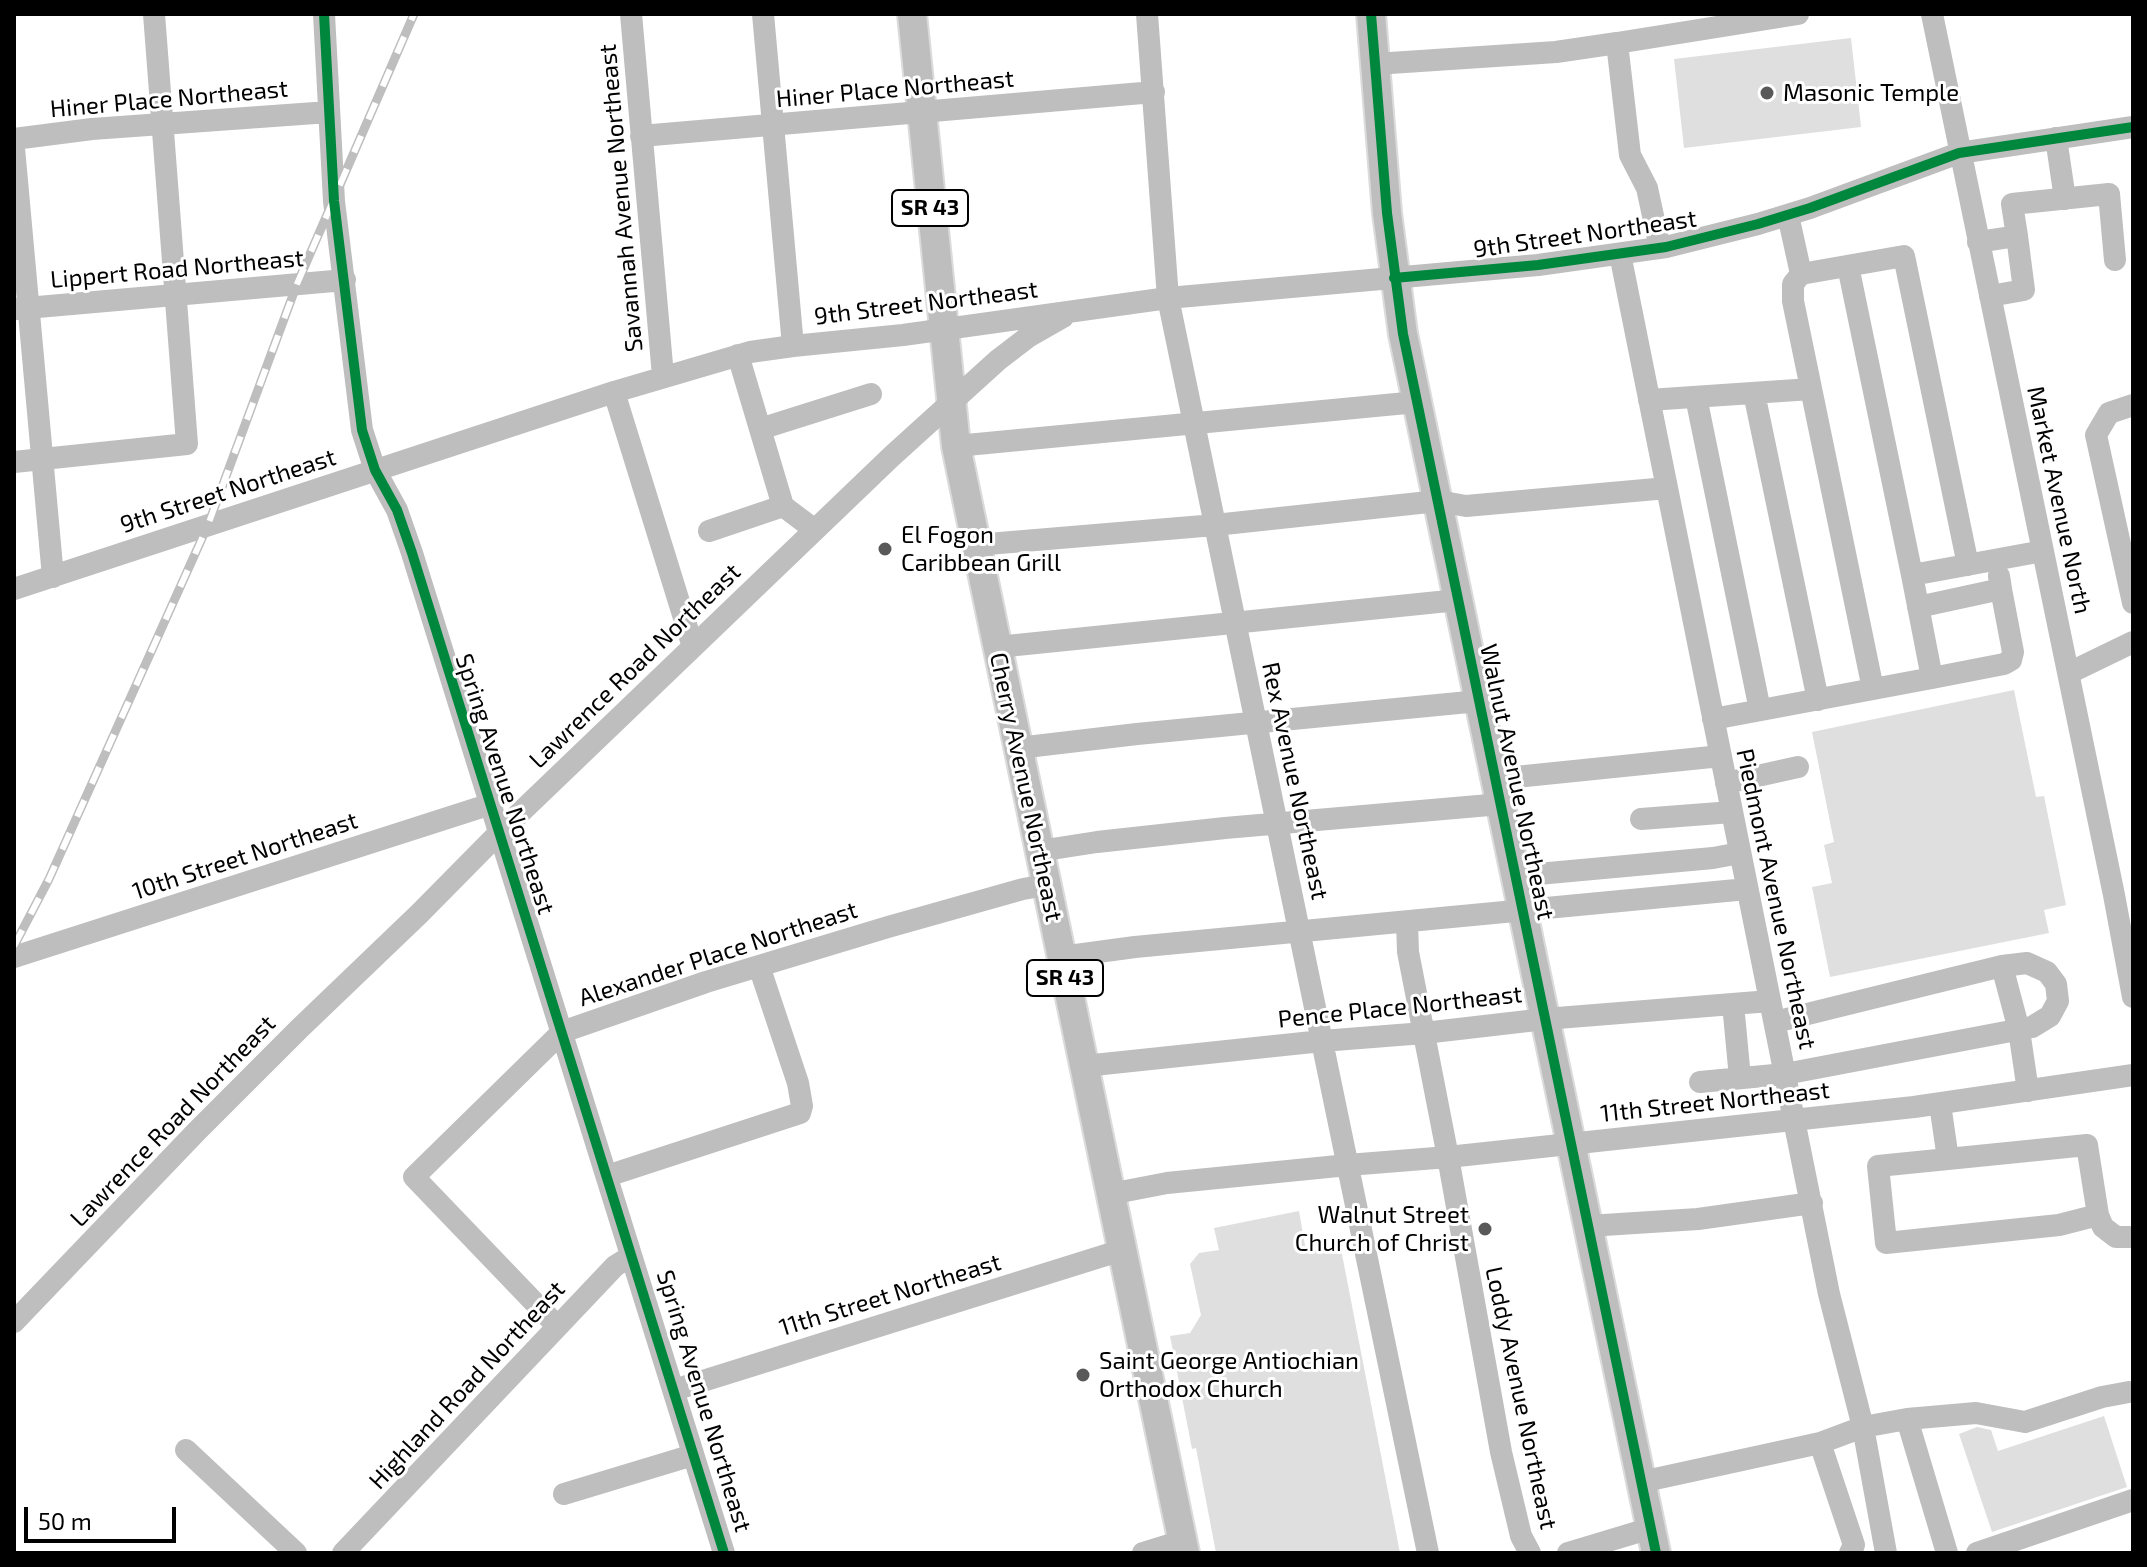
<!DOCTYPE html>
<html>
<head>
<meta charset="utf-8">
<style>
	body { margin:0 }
	#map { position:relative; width:2147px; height:1567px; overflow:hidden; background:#fff; font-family:"Exo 2",sans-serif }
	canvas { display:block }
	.frame { position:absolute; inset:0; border:16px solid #000; pointer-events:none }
	.scale { position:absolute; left:24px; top:1507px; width:152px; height:36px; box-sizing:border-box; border:4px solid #000; border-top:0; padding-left:10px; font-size:24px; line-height:28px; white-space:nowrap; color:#000; -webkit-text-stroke:6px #fff; paint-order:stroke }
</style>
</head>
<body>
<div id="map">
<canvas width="2147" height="1567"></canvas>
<div class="frame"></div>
<div class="scale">50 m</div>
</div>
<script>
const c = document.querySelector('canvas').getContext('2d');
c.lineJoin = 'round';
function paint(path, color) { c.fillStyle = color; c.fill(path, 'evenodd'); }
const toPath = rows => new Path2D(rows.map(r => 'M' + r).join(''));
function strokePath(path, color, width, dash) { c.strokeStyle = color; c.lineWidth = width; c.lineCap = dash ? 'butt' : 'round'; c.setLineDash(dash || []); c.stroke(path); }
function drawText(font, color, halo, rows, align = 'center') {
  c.font = font + ' "Exo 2",sans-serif'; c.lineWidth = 6; c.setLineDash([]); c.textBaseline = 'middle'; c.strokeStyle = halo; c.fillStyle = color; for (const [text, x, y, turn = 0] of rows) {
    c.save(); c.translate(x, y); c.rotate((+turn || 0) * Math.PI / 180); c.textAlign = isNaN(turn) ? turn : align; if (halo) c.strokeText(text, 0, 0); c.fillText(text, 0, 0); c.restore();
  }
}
paint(toPath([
	[1851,38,1861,127,1684,148,1674,59],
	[2014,690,2036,797,2044,796,2066,905,2044,910,2049,933,1830,977,1812,887,1832,883,1824,845,1834,842,1812,732],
	[1299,1211,1306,1251,1340,1244,1400,1553,1216,1553,1196,1448,1192,1449,1170,1336,1190,1333,1201,1315,1190,1264,1199,1253,1219,1250,1214,1228],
	[2104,1416,2127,1487,1992,1532,1959,1434,1977,1427,1991,1430,1998,1451]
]), '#dfdfdf');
const major = toPath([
	[912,14,956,446,1185,1553],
	[1371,14,1387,213,1403,334,1656,1553]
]);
strokePath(major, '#dbdbdb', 32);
strokePath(toPath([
	[324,14,334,201,362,430,375,470,397,510,412,553,724,1553],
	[631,14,663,376],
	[763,14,793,346],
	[1147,14,1168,298,1428,1553],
	[1932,14,2114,895,2133,997],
	[1617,43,1798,14],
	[1375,64,1556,52,1617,43,1630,155,1647,188,1660,248],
	[641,136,1154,92],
	[2056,138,2065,199],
	[14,139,92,129,329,112],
	[14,148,53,577],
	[1788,215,1801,274,1904,256,1968,565],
	[1978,242,2017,236,2012,204,2109,194,2115,260],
	[1620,254,1829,1294,1863,1427,1886,1553],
	[1848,266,1912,575],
	[1801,274,1793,284,1793,301,1873,689],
	[1990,296,2024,290,2017,236],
	[15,309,345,280],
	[738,355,783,506,815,530],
	[614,392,693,647],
	[1754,393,1818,700],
	[1696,397,1760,710],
	[1649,400,1811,389],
	[2133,405,2109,413,2096,435,2133,603],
	[760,429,871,394],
	[956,446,1417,402],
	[14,462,187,444,154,14],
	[709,531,783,506],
	[976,545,1215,525,1438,501,1466,506,1667,488],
	[14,589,614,392,750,352,793,346,903,335,1168,298,1538,265,1666,247,1758,224,1810,208,1959,153,2133,127],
	[1918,607,2001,589,1999,576],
	[997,647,1458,600],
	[2069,673,2133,642],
	[1932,678,2004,664,2011,660,2013,652,2001,589],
	[1713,719,1932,678,1912,575,2043,551],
	[1018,748,1137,734,1479,701],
	[1496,779,1721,756],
	[1726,783,1798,767],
	[1641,819,1732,812],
	[1039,851,1097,842,1225,828,1501,804],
	[1516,876,1713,858,1740,853],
	[1407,922,1408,952,1448,1157,1501,1452,1521,1536,1530,1553],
	[14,957,491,804],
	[1061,957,1135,947,1747,889],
	[2002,966,2019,1030,2028,1091],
	[1733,1004,1740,1078],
	[1084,1066,1322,1041,1424,1033,1545,1019,1770,1001],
	[1700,1082,1785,1074,2032,1027,2050,1016,2058,1001,2056,984,2047,972,2027,963,2002,966,1775,1022],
	[1940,1104,1948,1159],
	[2087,1145,2098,1215,2059,1225,1886,1243,1878,1166,2087,1145],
	[607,1176,800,1113,802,1106,798,1083,759,966],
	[1110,1194,1167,1183,1348,1165,1448,1157,1914,1107,2133,1075],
	[2098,1215,2103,1227,2116,1237,2133,1237],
	[1588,1226,1698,1219,1812,1203],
	[14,1322,197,1131,299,1029,419,914,500,832,892,456,998,360,1028,337,1063,317],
	[557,1326,414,1177,562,1032,706,982,888,927,1023,889,1046,885],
	[674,1390,1122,1250],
	[1907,1419,1976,1413,2025,1422,2102,1397,2129,1392],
	[1820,1443,1854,1545,1850,1553],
	[186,1450,296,1553],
	[1641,1482,1820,1443,1863,1427,1907,1419,1947,1553],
	[564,1494,693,1455],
	[343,1553,615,1266,631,1256],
	[1143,1553,1182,1541],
	[1568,1553,1651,1528],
	[1977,1553,2133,1500]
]), '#bebebe', 22);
strokePath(major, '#bebebe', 28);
const rail = toPath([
	[14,946,49,879,208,525,297,284,414,14]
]);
strokePath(rail, '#bebebe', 9);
strokePath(rail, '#fff', 6, [18]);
strokePath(toPath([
	[324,14,334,201,362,430,375,470,397,510,412,553,724,1553],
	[1371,14,1387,213,1403,334,1656,1553],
	[1394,278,1538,265,1666,247,1758,224,1810,208,1959,153,2133,127]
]), '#00873e', 10);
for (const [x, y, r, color] of [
	[1767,93,8,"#595959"],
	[885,549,8,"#595959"],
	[1485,1229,8,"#595959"],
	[1083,1375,8,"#595959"]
]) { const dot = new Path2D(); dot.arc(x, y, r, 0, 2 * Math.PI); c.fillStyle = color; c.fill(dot); strokePath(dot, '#fff', 3); }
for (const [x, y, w] of [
	[930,208,76],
	[1065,978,76]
]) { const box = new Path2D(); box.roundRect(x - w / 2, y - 18, w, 36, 6); c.fillStyle = '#fff'; c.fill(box); strokePath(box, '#000', 2); }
drawText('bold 22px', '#000', null, [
	["SR 43",930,208],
	["SR 43",1065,978]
]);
drawText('24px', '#000', '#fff', [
	["Hiner Place Northeast",895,89,-5],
	["Hiner Place Northeast",169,99,-5],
	["Savannah Avenue Northeast",621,198,-95],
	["9th Street Northeast",1585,234,-8],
	["Lippert Road Northeast",177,269,-5],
	["9th Street Northeast",926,303,-7],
	["9th Street Northeast",228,491,-18],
	["Market Avenue North",2059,500,78],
	["Lawrence Road Northeast",635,666,-44],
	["Rex Avenue Northeast",1295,781,78],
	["Walnut Avenue Northeast",1517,782,78],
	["Spring Avenue Northeast",505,784,72],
	["Cherry Avenue Northeast",1026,787,78],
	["10th Street Northeast",245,856,-18],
	["Piedmont Avenue Northeast",1776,899,78],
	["Alexander Place Northeast",718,954,-18],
	["Pence Place Northeast",1400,1007,-6],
	["11th Street Northeast",1715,1102,-6],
	["Lawrence Road Northeast",173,1121,-46],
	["11th Street Northeast",890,1295,-17],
	["Highland Road Northeast",467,1385,-47],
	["Loddy Avenue Northeast",1521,1398,78],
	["Spring Avenue Northeast",704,1401,73]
]);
drawText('24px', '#000', '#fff', [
	["Masonic Temple",1783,93],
	["El Fogon",901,535],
	["Caribbean Grill",901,563],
	["Walnut Street",1469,1215,"right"],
	["Church of Christ",1469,1243,"right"],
	["Saint George Antiochian",1099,1361],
	["Orthodox Church",1099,1389]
], 'left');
</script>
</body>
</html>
